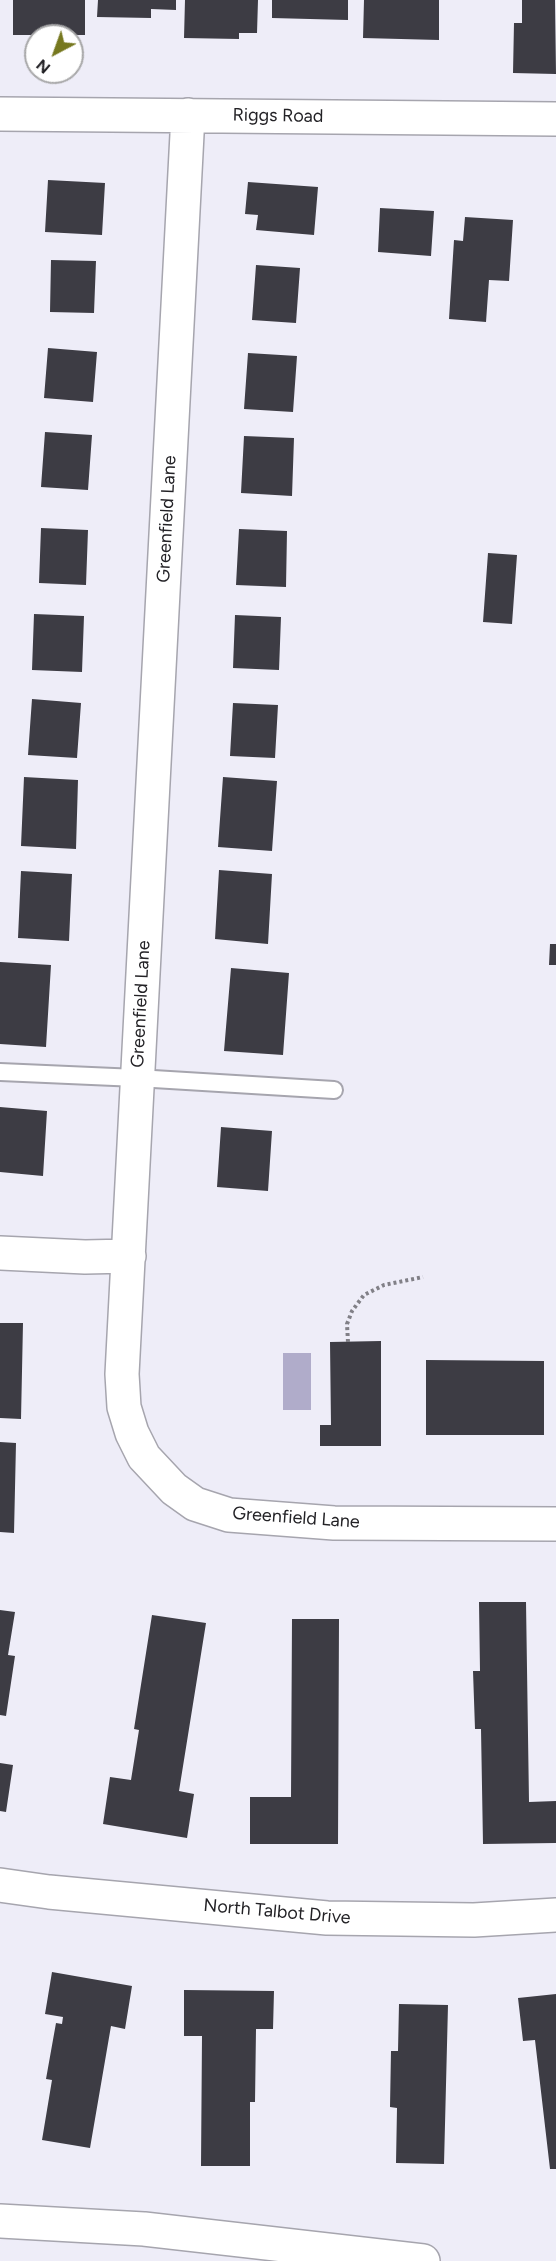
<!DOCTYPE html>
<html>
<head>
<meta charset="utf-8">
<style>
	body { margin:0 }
	#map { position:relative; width:556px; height:2261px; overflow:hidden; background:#eeedf8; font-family:Figtree,sans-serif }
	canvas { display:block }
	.north { position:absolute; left:24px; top:24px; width:60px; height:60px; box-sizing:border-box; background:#fff; border:2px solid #a7a7a8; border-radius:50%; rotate:221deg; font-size:16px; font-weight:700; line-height:24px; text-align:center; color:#232226 }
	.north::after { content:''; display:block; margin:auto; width:21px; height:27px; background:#76781f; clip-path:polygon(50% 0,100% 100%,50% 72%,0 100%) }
</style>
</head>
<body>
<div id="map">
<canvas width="556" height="2261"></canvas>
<div class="north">N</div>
</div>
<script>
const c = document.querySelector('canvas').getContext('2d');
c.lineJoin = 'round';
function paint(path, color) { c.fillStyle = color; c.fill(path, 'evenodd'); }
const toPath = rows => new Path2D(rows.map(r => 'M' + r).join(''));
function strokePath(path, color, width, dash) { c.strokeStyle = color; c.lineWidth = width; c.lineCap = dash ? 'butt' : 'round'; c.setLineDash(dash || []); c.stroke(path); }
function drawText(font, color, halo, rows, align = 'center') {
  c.font = font + ' Figtree,sans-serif'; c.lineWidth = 6; c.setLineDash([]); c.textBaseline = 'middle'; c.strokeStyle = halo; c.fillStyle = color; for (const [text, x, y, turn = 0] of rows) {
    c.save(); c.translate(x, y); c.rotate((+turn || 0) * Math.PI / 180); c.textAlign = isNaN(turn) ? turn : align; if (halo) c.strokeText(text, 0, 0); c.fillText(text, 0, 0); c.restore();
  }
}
paint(toPath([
	[283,1353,311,1353,311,1410,283,1410]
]), '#b0acca');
paint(toPath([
	[13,0,85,0,85,35,13,35],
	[98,0,176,0,176,10,151,9,151,18,97,17],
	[185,0,258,0,257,33,239,33,239,39,184,38],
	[272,0,348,0,348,20,272,18],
	[364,0,439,0,439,40,363,38],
	[522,0,555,0,556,74,513,73,514,23,522,23],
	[48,180,105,183,102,235,45,232],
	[248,182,318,187,314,235,256,230,258,215,245,214],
	[380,208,434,211,431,256,378,252],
	[465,217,513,220,509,281,489,280,486,322,449,319,454,240,463,241],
	[51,260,96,261,94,313,50,312],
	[256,265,300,268,296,323,252,320],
	[48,348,97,352,93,402,44,398],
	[248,353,297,356,293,412,244,409],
	[45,432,92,435,88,490,41,487],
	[244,436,294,438,292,496,241,493],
	[41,528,88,530,86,585,39,583],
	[239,529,287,531,286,587,236,585],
	[488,553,517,555,512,624,483,622],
	[34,614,84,616,82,672,32,670],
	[235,615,281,617,279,670,233,668],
	[32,699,81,703,77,758,28,755],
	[233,703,278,705,275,758,230,756],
	[24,777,78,780,76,849,21,846],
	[223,777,277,781,272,851,218,847],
	[219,870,272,874,268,944,215,939],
	[21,871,72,874,69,941,18,938],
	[550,944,556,944,556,965,549,965],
	[0,962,51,965,46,1047,0,1044],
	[231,968,289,973,283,1055,224,1051],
	[0,1107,47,1111,43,1176,0,1172],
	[221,1127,272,1131,268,1191,217,1187],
	[0,1323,23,1323,21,1419,0,1418],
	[381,1341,381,1446,320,1446,320,1425,331,1425,330,1342],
	[426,1360,544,1361,544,1435,426,1435],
	[0,1442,16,1443,14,1533,0,1532],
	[479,1602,526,1602,529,1802,556,1801,556,1843,483,1844,481,1729,475,1729,473,1671,480,1671],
	[0,1610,15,1612,8,1655,15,1656,6,1716,0,1715],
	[152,1615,206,1623,179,1791,194,1794,187,1838,103,1824,110,1777,131,1780,139,1730,134,1729],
	[292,1619,339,1619,338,1844,250,1844,250,1797,291,1797],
	[0,1763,13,1765,6,1812,0,1811],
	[52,1972,132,1986,125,2029,111,2026,90,2148,42,2140,52,2080,46,2079,56,2023,62,2024,63,2017,45,2014],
	[184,1990,274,1991,273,2029,256,2029,255,2102,250,2102,250,2166,201,2166,202,2036,184,2036],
	[556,1994,556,2169,550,2169,535,2040,523,2041,518,1998],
	[399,2004,448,2005,444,2164,396,2163,397,2108,390,2107,391,2051,398,2051]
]), '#3d3c44');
const service = toPath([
	[0,1072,137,1078,334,1090]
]);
const minor = toPath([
	[0,114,556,119],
	[188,115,122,1374,124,1407,132,1433,144,1457,174,1489,195,1504,229,1515,334,1523,556,1524],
	[0,1253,85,1257,129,1256],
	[0,1885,49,1892,327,1918,474,1920,556,1915]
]);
const motorway = toPath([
	[0,2221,144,2229,423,2261]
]);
strokePath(service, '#a6a5ae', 20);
strokePath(minor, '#a6a5ae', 36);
strokePath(motorway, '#a6a5ae', 36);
strokePath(toPath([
	[348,1342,347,1324,352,1311,364,1295,384,1285,423,1277]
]), '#818087', 4, [3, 3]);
strokePath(service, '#fff', 16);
strokePath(minor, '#fff', 33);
strokePath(motorway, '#fff', 33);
drawText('18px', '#232226', '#fff', [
	["Riggs Road",278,116,1],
	["Greenfield Lane",167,519,-87],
	["Greenfield Lane",141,1004,-87],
	["Greenfield Lane",296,1518,4],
	["North Talbot Drive",277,1912,5]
]);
</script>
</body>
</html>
